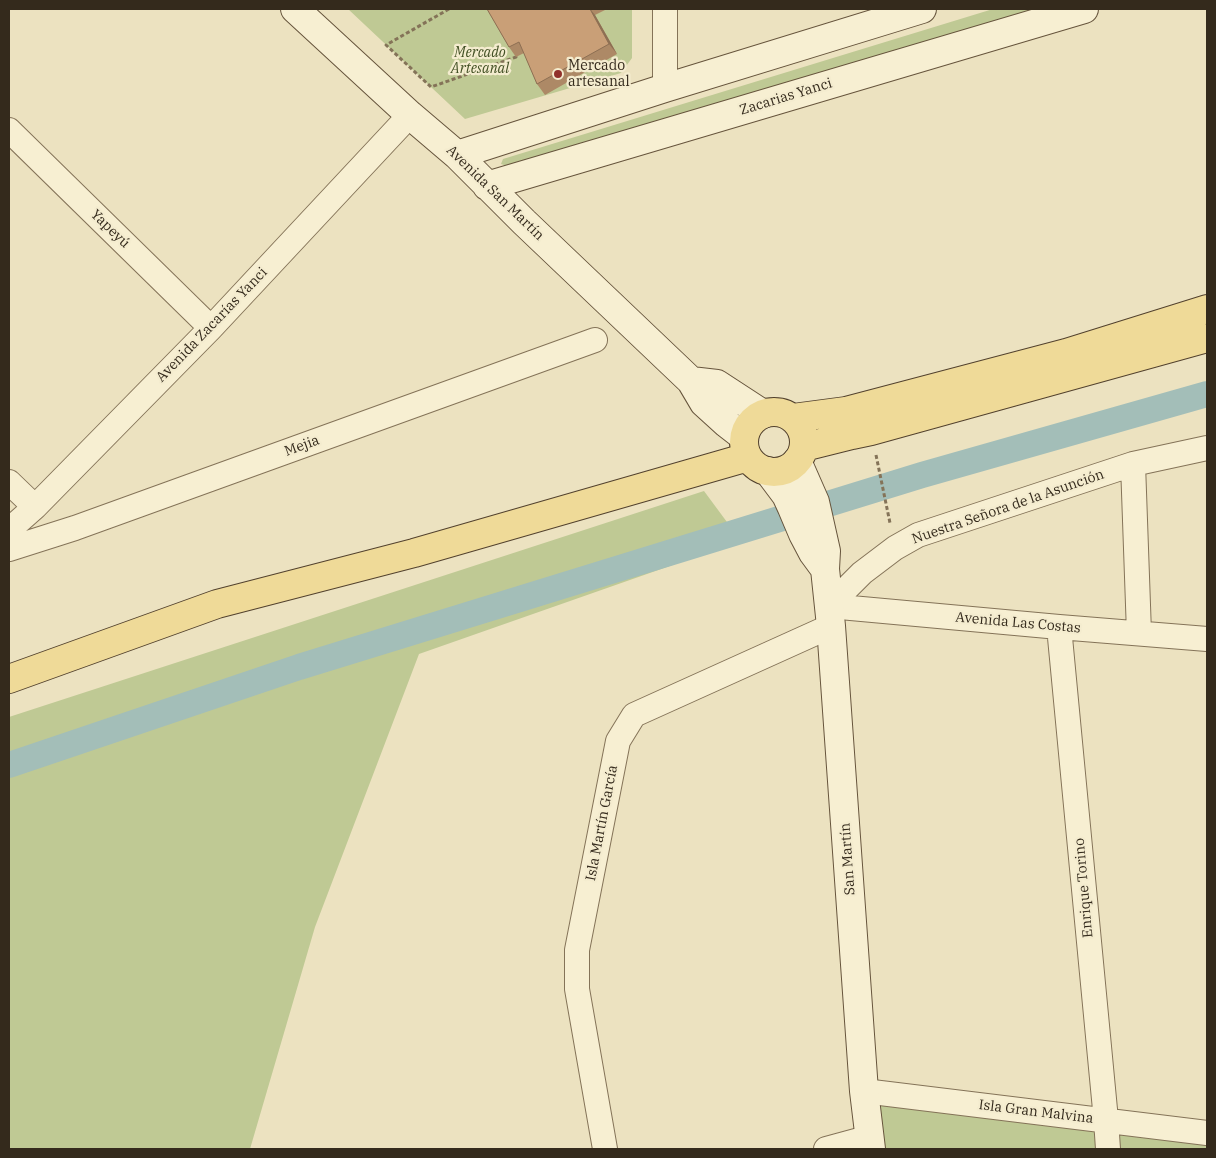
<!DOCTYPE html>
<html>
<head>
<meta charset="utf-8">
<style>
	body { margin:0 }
	#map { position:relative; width:1216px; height:1158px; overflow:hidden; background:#ece2c0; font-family:"IBM Plex Serif",serif }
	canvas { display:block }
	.frame { position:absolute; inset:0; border:10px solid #342a1c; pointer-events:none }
</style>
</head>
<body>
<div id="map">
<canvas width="1216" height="1158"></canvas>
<div class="frame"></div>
</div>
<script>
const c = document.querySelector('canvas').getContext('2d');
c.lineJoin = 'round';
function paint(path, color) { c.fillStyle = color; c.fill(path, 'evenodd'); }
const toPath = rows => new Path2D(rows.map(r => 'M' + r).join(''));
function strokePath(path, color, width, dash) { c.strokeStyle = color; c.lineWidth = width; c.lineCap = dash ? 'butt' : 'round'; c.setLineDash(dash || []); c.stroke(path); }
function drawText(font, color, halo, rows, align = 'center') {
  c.font = font + ' "IBM Plex Serif",serif'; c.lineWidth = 4.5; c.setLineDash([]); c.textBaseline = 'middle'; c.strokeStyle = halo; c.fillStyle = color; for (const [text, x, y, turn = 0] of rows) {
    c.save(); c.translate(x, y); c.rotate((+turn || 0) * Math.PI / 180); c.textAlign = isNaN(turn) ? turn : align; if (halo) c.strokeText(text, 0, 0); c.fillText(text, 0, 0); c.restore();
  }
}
paint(toPath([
	[348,9,632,9,632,58,621,73,465,119],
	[993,9,1045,9,507,166,501,164,503,159],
	[704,491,741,541,419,654,315,927,250,1149,9,1149,9,717],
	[866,1093,1207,1136,1207,1149,871,1149]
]), '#bfc994');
strokePath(toPath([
	[9,765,299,667,922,475,1207,394]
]), '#a3beb8', 26);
const street = toPath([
	[665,88,665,9],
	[9,130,211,328],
	[1133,464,1139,633],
	[9,482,35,507],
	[9,530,35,507,211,328,410,115],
	[9,549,75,528,595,340],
	[829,606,862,573,895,548,918,535,1133,464,1207,448],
	[829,606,1059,627,1207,639],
	[1059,627,1106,1120,1108,1149],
	[864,1091,1207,1133],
	[605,1149,577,989,577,950,618,741,634,715,831,626],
	[826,1149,870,1137]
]);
const secondary = toPath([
	[295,9,410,115,457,155,524,222,691,381,704,403,726,423,744,437],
	[457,155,665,88,922,9],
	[487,186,1084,9],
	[691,381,717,384,763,414],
	[797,461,815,502,826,551,825,569,831,626,864,1091,871,1149],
	[768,471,786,495,792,508,803,534,813,553,824,568]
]);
const primary = toPath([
	'744 442a30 30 0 1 1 60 0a30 30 0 1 1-60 0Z',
	[793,418,846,411,1066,353,1207,309],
	[804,447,852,435,871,431,1207,338],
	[9,679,217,604,414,553,748,457]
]);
strokePath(street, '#847358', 26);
strokePath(secondary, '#66543c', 30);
strokePath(primary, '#52412d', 30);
strokePath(toPath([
	[449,9,386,45,431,87,516,57,515,55],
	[876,455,890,523]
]), '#847358', 3, [4, 2.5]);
strokePath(street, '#f7efd2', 24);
strokePath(secondary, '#f7efd2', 28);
strokePath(primary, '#efda98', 28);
paint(toPath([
	[487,9,607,9,595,15,617,54,545,95,537,84,524,53,516,57,509,47]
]), '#ad8966');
paint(toPath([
	[590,9,595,15,617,54,609,44]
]), '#8d6f53');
const building = toPath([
	[487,9,590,9,609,44,537,84,519,42,509,47,487,9]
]);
paint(building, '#c99f77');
strokePath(building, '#8d6f53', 1);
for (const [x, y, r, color] of [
	[558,74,5,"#91312b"]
]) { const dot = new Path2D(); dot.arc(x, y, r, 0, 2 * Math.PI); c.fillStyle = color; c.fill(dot); strokePath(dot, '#f4eccf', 2); }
drawText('italic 14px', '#425024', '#f4eccf', [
	["Mercado",480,53],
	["Artesanal",480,69]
]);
drawText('14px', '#342a1c', '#f4eccf', [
	["Mercado",568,66],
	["artesanal",568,82]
], 'left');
drawText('14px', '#342a1c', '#f4eccf', [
	["Zacarias Yanci",786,97,-17],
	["Avenida San Martín",495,193,44],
	["Yapeyú",110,229,44],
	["Avenida Zacarías Yanci",212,325,-46],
	["Mejia",302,446,-20],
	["Nuestra Señora de la Asunción",1008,507,-19],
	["Avenida Las Costas",1018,623,5],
	["Isla Martín García",602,823,-79],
	["San Martín",848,859,-94],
	["Enrique Torino",1084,888,-95],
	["Isla Gran Malvina",1036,1112,7]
]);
</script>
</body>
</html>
